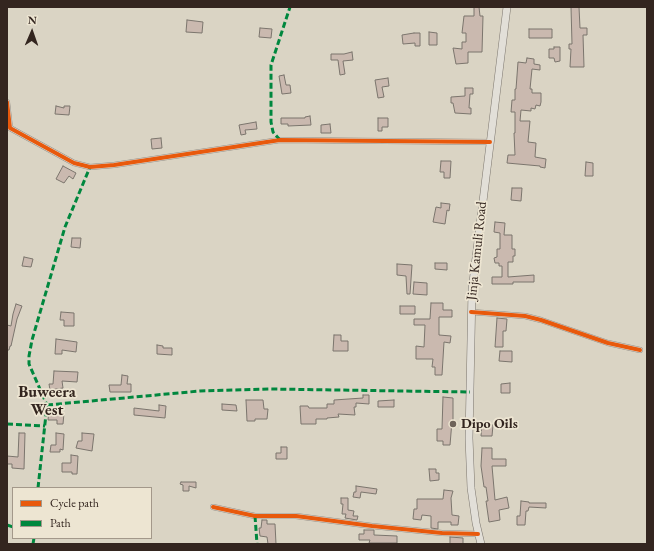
<!DOCTYPE html>
<html>
<head>
<meta charset="utf-8">
<style>
	body { margin:0 }
	#map { position:relative; width:654px; height:551px; overflow:hidden; background:#dad4c4; font-family:"EB Garamond",serif }
	canvas { display:block }
	.frame { position:absolute; inset:0; border:8px solid #33251f; pointer-events:none }
	.legend { position:absolute; left:12px; top:487px; width:140px; height:52px; box-sizing:border-box; background:#ede5d2; border:1px solid #a3988a; margin:0; padding:5px 7px; list-style:none; font-size:12px; color:#33251f }
	.legend li { display:flex; align-items:center; gap:8px; height:20px }
	.legend b { width:20px; border:1px solid #a3988a }
	.north { position:absolute; left:12px; top:12px; width:40px; height:40px; -webkit-text-stroke:3px #ede5d2; paint-order:stroke; rotate:2deg; font-size:11px; font-weight:700; line-height:16px; text-align:center; color:#33251f }
	.north::after { content:''; display:block; margin:auto; width:14px; height:18px; background:#33251f; clip-path:polygon(50% 0,100% 100%,50% 72%,0 100%) }
</style>
</head>
<body>
<div id="map">
<canvas width="654" height="551"></canvas>
<div class="frame"></div>
<ul class="legend">
<li><b style="height:5px;background:#e8590c"></b>Cycle path</li>
<li><b style="height:5px;background:#00873e"></b>Path</li>
</ul>
<div class="north">N</div>
</div>
<script>
const c = document.querySelector('canvas').getContext('2d');
c.lineJoin = 'round';
function paint(path, color) { c.fillStyle = color; c.fill(path, 'evenodd'); }
const toPath = rows => new Path2D(rows.map(r => 'M' + r).join(''));
function strokePath(path, color, width, dash) { c.strokeStyle = color; c.lineWidth = width; c.lineCap = dash ? 'butt' : 'round'; c.setLineDash(dash || []); c.stroke(path); }
function drawText(font, color, halo, rows, align = 'center') {
  c.font = font + ' "EB Garamond",serif'; c.lineWidth = 3.5; c.setLineDash([]); c.textBaseline = 'middle'; c.strokeStyle = halo; c.fillStyle = color; for (const [text, x, y, turn = 0] of rows) {
    c.save(); c.translate(x, y); c.rotate((+turn || 0) * Math.PI / 180); c.textAlign = isNaN(turn) ? turn : align; if (halo) c.strokeText(text, 0, 0); c.fillText(text, 0, 0); c.restore();
  }
}
const building = toPath([
	[474,7,479,7,480,16,483,16,482,52,468,52,468,63,456,64,453,48,462,49,462,42,466,42,466,33,462,33,464,16,474,16,474,7],
	[571,7,579,7,580,28,587,28,587,35,583,35,584,67,570,67,571,49,569,49,569,44,572,44,571,7],
	[187,20,203,22,202,33,186,32,187,20],
	[260,28,272,29,271,38,259,37,260,28],
	[529,29,552,29,552,38,529,38,529,29],
	[429,32,437,33,437,45,429,45,429,32],
	[414,33,420,33,420,46,415,46,415,43,403,44,402,35,414,33],
	[554,47,560,47,560,61,555,62,554,58,549,58,549,49,554,49,554,47],
	[352,52,353,60,343,61,345,74,340,75,338,60,331,60,331,54,344,54,352,52],
	[527,58,534,59,534,64,540,65,540,70,532,69,530,89,532,89,532,93,541,93,541,102,540,106,536,105,535,109,531,108,531,111,521,110,520,121,530,121,528,142,536,143,535,157,546,159,545,168,540,167,540,166,507,163,508,155,515,155,514,133,515,133,515,112,511,112,512,100,515,100,515,89,516,89,518,62,526,63,527,58],
	[284,75,286,85,290,85,291,93,282,94,279,76,284,75],
	[388,78,389,86,382,87,384,97,378,98,375,80,388,78],
	[465,88,473,88,473,94,470,94,469,108,471,108,471,114,455,113,453,103,451,103,451,97,465,96,465,88],
	[56,106,64,108,64,106,70,106,69,115,55,114,56,106],
	[310,116,311,125,288,126,288,124,281,124,281,118,305,118,305,117,310,116],
	[378,118,388,118,388,127,382,127,382,131,378,131,378,118],
	[256,122,257,129,245,130,246,134,241,135,239,125,256,122],
	[330,124,331,133,321,133,321,125,330,124],
	[161,138,162,148,152,149,151,139,161,138],
	[441,161,451,161,450,178,444,178,444,172,440,172,441,161],
	[586,162,593,163,593,176,585,176,586,162],
	[63,166,76,173,73,179,69,176,64,183,56,179,63,166],
	[512,188,522,188,521,201,511,200,512,188],
	[441,203,450,204,449,211,447,210,445,224,433,222,436,207,441,208,441,203],
	[495,222,505,223,504,235,512,235,512,249,515,249,515,256,513,256,513,262,508,262,508,277,534,275,534,282,513,282,513,284,492,284,492,277,502,277,502,266,499,266,499,263,495,263,494,258,497,257,497,249,500,249,500,233,494,232,495,222],
	[72,238,81,238,80,248,71,247,72,238],
	[24,257,33,259,31,267,22,266,24,257],
	[435,263,447,263,447,270,435,269,435,263],
	[397,264,412,265,410,294,407,294,406,276,397,275,397,264],
	[414,282,427,283,427,295,413,294,414,282],
	[431,303,443,303,443,310,452,310,452,317,439,317,439,335,451,336,450,343,444,342,442,375,435,375,435,367,432,367,433,359,416,359,416,346,424,347,425,325,414,325,414,319,430,319,431,303],
	[16,304,22,306,17,319,11,346,10,346,9,350,7,350,7,325,11,326,13,314,16,304],
	[400,306,415,306,415,314,400,314,400,306],
	[61,312,74,313,74,326,64,326,64,320,60,320,61,312],
	[497,318,507,319,506,331,503,331,503,347,495,347,497,318],
	[334,335,341,335,341,341,348,341,348,351,333,351,334,335],
	[56,339,77,342,76,352,62,350,62,354,55,354,56,339],
	[157,345,163,346,163,348,172,348,172,355,157,354,157,345],
	[500,351,512,351,512,362,499,361,500,351],
	[54,371,78,372,77,382,62,381,63,388,50,390,49,384,53,384,54,371],
	[122,375,128,376,127,384,131,384,131,392,110,392,109,385,121,385,122,375],
	[510,383,510,393,501,393,501,384,510,383],
	[363,395,369,395,369,404,356,403,356,407,354,407,355,415,338,414,339,417,327,418,327,419,316,419,316,424,301,424,300,406,308,406,309,408,327,408,327,404,334,404,334,400,363,398,363,395],
	[443,397,453,398,453,421,452,421,450,445,443,445,443,441,437,441,437,429,442,429,443,397],
	[246,400,263,400,264,409,268,409,267,419,255,419,255,421,247,421,246,400],
	[394,400,394,407,378,407,378,401,394,400],
	[222,404,236,405,237,411,222,410,222,404],
	[159,405,166,406,165,418,134,415,134,408,159,411,159,405],
	[49,411,64,413,63,424,57,424,57,420,48,420,49,411],
	[482,424,493,425,492,436,481,436,482,424],
	[19,433,25,433,24,469,12,468,12,464,7,464,7,456,18,457,19,433],
	[56,433,64,434,63,450,60,449,60,452,50,452,51,445,56,445,56,433],
	[82,433,94,434,92,451,76,448,78,441,82,441,82,433],
	[281,447,287,447,287,459,276,459,276,453,281,453,281,447],
	[482,448,492,448,492,459,506,459,506,466,492,466,495,500,507,497,509,508,499,510,500,520,489,522,486,501,488,501,486,487,484,487,481,466,482,448],
	[71,455,78,456,77,474,72,474,72,472,62,472,62,463,71,463,71,455],
	[429,469,436,469,436,473,439,473,439,480,430,481,429,469],
	[181,482,196,482,196,488,189,486,189,491,183,491,183,485,180,484,181,482],
	[356,486,377,489,376,494,361,492,360,498,353,497,354,492,356,492,356,486],
	[444,490,453,491,451,498,452,515,459,516,458,525,451,525,451,522,438,522,438,529,431,528,431,516,422,515,421,520,413,519,414,509,417,509,417,499,443,499,444,490],
	[341,498,348,498,348,510,354,511,353,516,358,516,357,520,345,518,346,514,342,514,343,504,341,504,341,498],
	[521,501,529,502,529,503,546,503,546,508,529,507,528,511,526,511,525,525,517,525,517,516,520,516,521,501],
	[262,520,267,520,267,524,275,524,276,544,268,544,267,537,260,536,259,528,261,528,262,520],
	[364,530,374,530,374,535,397,536,397,543,369,543,370,540,359,540,359,534,364,534,364,530],
	[450,537,463,538,463,544,450,544,450,537]
]);
paint(building, '#cab9af');
strokePath(building, '#7b756d', 1);
const minor = toPath([
	[7,102,10,128,74,163,90,167,114,165,280,140,490,142],
	[471,312,525,316,541,320,608,343,640,350],
	[213,507,255,516,296,516,372,526,442,533,478,534]
]);
const secondary = toPath([
	[481,544,476,523,471,488,469,438,472,290,507,7]
]);
strokePath(minor, '#928c83', 6);
strokePath(secondary, '#7b756d', 8);
strokePath(minor, '#e2dfd8', 5);
strokePath(secondary, '#e2dfd8', 7);
strokePath(toPath([
	[280,140,273,132,271,122,271,65,290,7],
	[47,405,200,391,234,390,271,389,470,392],
	[7,424,45,426],
	[38,488,47,405,29,364,29,356,32,340,65,227,90,167],
	[255,516,257,544],
	[7,525,13,527],
	[33,544,34,538]
]), '#00873e', 3, [6, 3]);
strokePath(toPath([
	[7,102,10,128,74,163,90,167,114,165,280,140,490,142],
	[471,312,525,316,541,320,608,343,640,350],
	[213,507,255,516,296,516,372,526,442,533,478,534]
]), '#e8590c', 4);
for (const [x, y, r, color] of [
	[453,424,4,"#6d6259"]
]) { const dot = new Path2D(); dot.arc(x, y, r, 0, 2 * Math.PI); c.fillStyle = color; c.fill(dot); strokePath(dot, '#ede5d2', 1.5); }
drawText('14px', '#33251f', '#ede5d2', [
	["Jinja Kamuli Road",477,251,-84]
]);
drawText('bold 14px', '#33251f', '#ede5d2', [
	["Dipo Oils",461,424]
], 'left');
drawText('bold 16px', '#33251f', '#ede5d2', [
	["Buweera",47,393],
	["West",47,411]
]);
</script>
</body>
</html>
